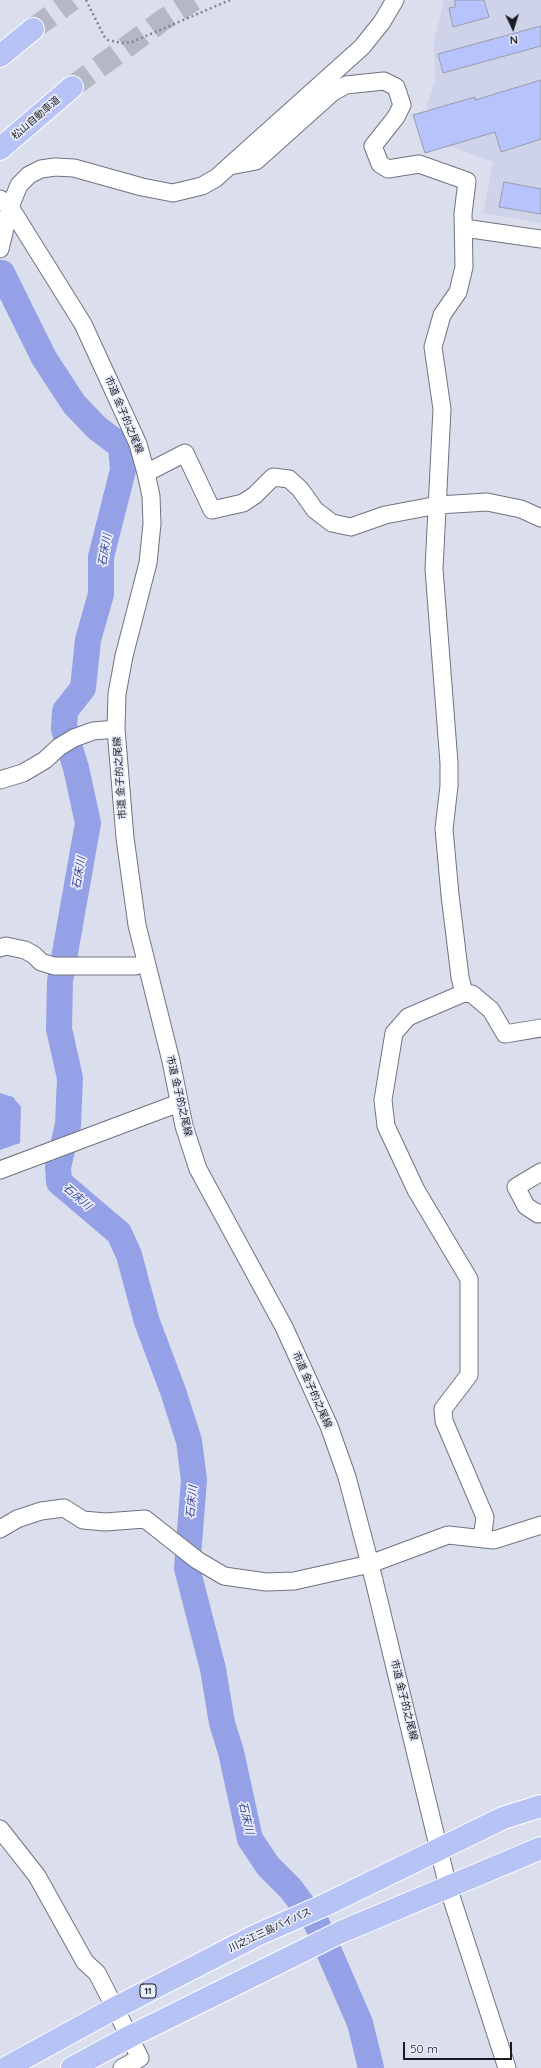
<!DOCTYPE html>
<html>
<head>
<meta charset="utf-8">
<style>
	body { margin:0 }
	#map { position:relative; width:541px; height:2068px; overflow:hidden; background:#dbdeed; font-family:Quicksand,sans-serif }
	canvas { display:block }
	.north { position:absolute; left:493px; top:8px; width:40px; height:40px; -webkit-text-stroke:3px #e8ecfa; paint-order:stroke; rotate:176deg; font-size:11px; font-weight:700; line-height:16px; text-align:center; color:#1a1b20 }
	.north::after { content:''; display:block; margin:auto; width:14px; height:18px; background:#1a1b20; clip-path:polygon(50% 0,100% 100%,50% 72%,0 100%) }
	.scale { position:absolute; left:403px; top:2042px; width:109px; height:18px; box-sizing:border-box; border:2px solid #1a1b20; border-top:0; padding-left:5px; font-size:12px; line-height:14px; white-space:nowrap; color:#1a1b20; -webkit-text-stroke:3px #e8ecfa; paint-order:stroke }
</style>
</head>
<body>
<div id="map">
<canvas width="541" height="2068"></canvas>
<div class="north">N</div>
<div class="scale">50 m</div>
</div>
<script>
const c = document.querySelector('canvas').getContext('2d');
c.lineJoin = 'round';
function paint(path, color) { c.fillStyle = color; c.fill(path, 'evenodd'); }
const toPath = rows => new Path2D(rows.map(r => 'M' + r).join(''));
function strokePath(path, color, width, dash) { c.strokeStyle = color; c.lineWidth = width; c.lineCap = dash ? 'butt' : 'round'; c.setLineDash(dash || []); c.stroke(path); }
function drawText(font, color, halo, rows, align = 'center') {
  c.font = font + ' Quicksand,"Noto Sans JP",sans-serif'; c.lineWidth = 3.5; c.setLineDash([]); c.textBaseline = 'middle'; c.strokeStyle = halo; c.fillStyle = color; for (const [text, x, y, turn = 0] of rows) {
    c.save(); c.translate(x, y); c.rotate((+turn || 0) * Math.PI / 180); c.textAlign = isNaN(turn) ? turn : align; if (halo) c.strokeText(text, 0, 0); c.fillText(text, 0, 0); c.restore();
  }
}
paint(toPath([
	[444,0,541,0,541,223,483,213,493,162,436,141,427,105,435,81,434,42]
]), '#ced3e9');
paint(toPath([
	[0,1093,13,1097,21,1107,20,1143,0,1150]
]), '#94a1e6');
strokePath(toPath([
	[2,273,44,358,74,404,97,428,121,446,123,470,101,557,101,594,88,640,83,688,65,711,64,729,76,768,88,823,60,981,59,1029,70,1078,68,1125,58,1167,59,1182,119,1233,129,1255,147,1322,173,1391,189,1441,194,1480,187,1568,213,1669,222,1723,231,1752,250,1839,268,1866,291,1889,317,1924,360,2023,371,2068]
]), '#94a1e6', 26);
const building = toPath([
	[455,0,484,0,489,17,453,27,449,8,455,7,455,0],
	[541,26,541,46,443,73,438,54,541,26],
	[541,80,541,139,501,152,495,132,425,153,413,115,475,97,475,100,541,80],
	[504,182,541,189,541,214,499,207,504,182]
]);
paint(building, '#b7c3fc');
strokePath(building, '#999ca9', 1);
strokePath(toPath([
	[33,29,72,0],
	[72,87,163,20,194,0]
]), '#b4b7c4', 22, [22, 11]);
const minor = toPath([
	[230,166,256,161,333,92,346,85,384,81,396,87,402,105,396,117,373,146,380,164,388,169,419,164,467,181,463,214,464,267,458,292,442,315,433,347,442,409,434,569,449,763,449,786,444,829,450,895,460,977,464,993],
	[0,199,10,207,83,324,138,444,146,473,151,496,152,524,148,563,124,656,117,694,116,729,125,838,137,925,171,1061,184,1126,198,1169,284,1327,329,1426,347,1477,370,1564,448,1887,507,2068],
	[464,228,541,239],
	[0,249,10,207,19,185,29,175,41,169,55,167,74,168,142,187,173,193,202,186,216,178,362,47,382,22,395,0],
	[146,473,185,453,212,510,243,503,255,495,273,477,289,479,300,489,315,510,332,523,351,527,385,515,438,505,487,502,521,509,541,518],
	[0,780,23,773,45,760,59,747,74,738,93,731,116,729],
	[0,948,6,946,25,950,34,955,41,962,54,966,136,966],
	[0,1170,179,1103],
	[541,1172,516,1187,526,1206,538,1214,541,1213],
	[0,1529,17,1519,41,1511,64,1508,83,1520,105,1522,145,1519,197,1560,224,1576,266,1582,294,1581,370,1564,448,1535,494,1540,541,1525],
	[482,1539,485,1517,444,1421,443,1409,469,1375,469,1279,416,1190,386,1126,383,1100,394,1033,408,1017,464,993,472,994,491,1010,505,1034,541,1028],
	[0,1829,37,1876,85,1962,97,1973,115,2008,140,2058,122,2068]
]);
const highway = toPath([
	[0,56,33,29],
	[0,149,72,87],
	[6,2068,115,2008,257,1935,325,1905,503,1818,541,1806],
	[72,2068,129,2037,341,1932,541,1848]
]);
strokePath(minor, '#707380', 19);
strokePath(highway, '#fff', 24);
strokePath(toPath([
	[86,0,104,36,108,40,122,43,132,42,230,0]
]), '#82848f', 2.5, [2, 3]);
strokePath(minor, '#fff', 17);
strokePath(highway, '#b7c2f5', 22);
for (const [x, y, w] of [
	[148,1991,16]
]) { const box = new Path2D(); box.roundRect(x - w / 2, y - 7, w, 14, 3); c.fillStyle = '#e8ecfa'; c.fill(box); strokePath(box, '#1a1b20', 1); }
drawText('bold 9px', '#1a1b20', null, [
	["11",148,1991]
]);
drawText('10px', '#1a1b20', '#e8ecfa', [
	["松山自動車道",36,118,-41],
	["市道 金子的之尾線",124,415,67],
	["市道 金子的之尾線",120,778,-94],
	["市道 金子的之尾線",179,1096,77],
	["市道 金子的之尾線",312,1390,66],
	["市道 金子的之尾線",404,1700,76],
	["川之江三島バイパス",270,1930,-25]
]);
drawText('italic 11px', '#3d4596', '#e8ecfa', [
	["石床川",105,550,-80],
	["石床川",79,873,-80],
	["石床川",77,1197,41],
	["石床川",192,1502,-85],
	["石床川",246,1818,77]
]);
</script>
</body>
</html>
